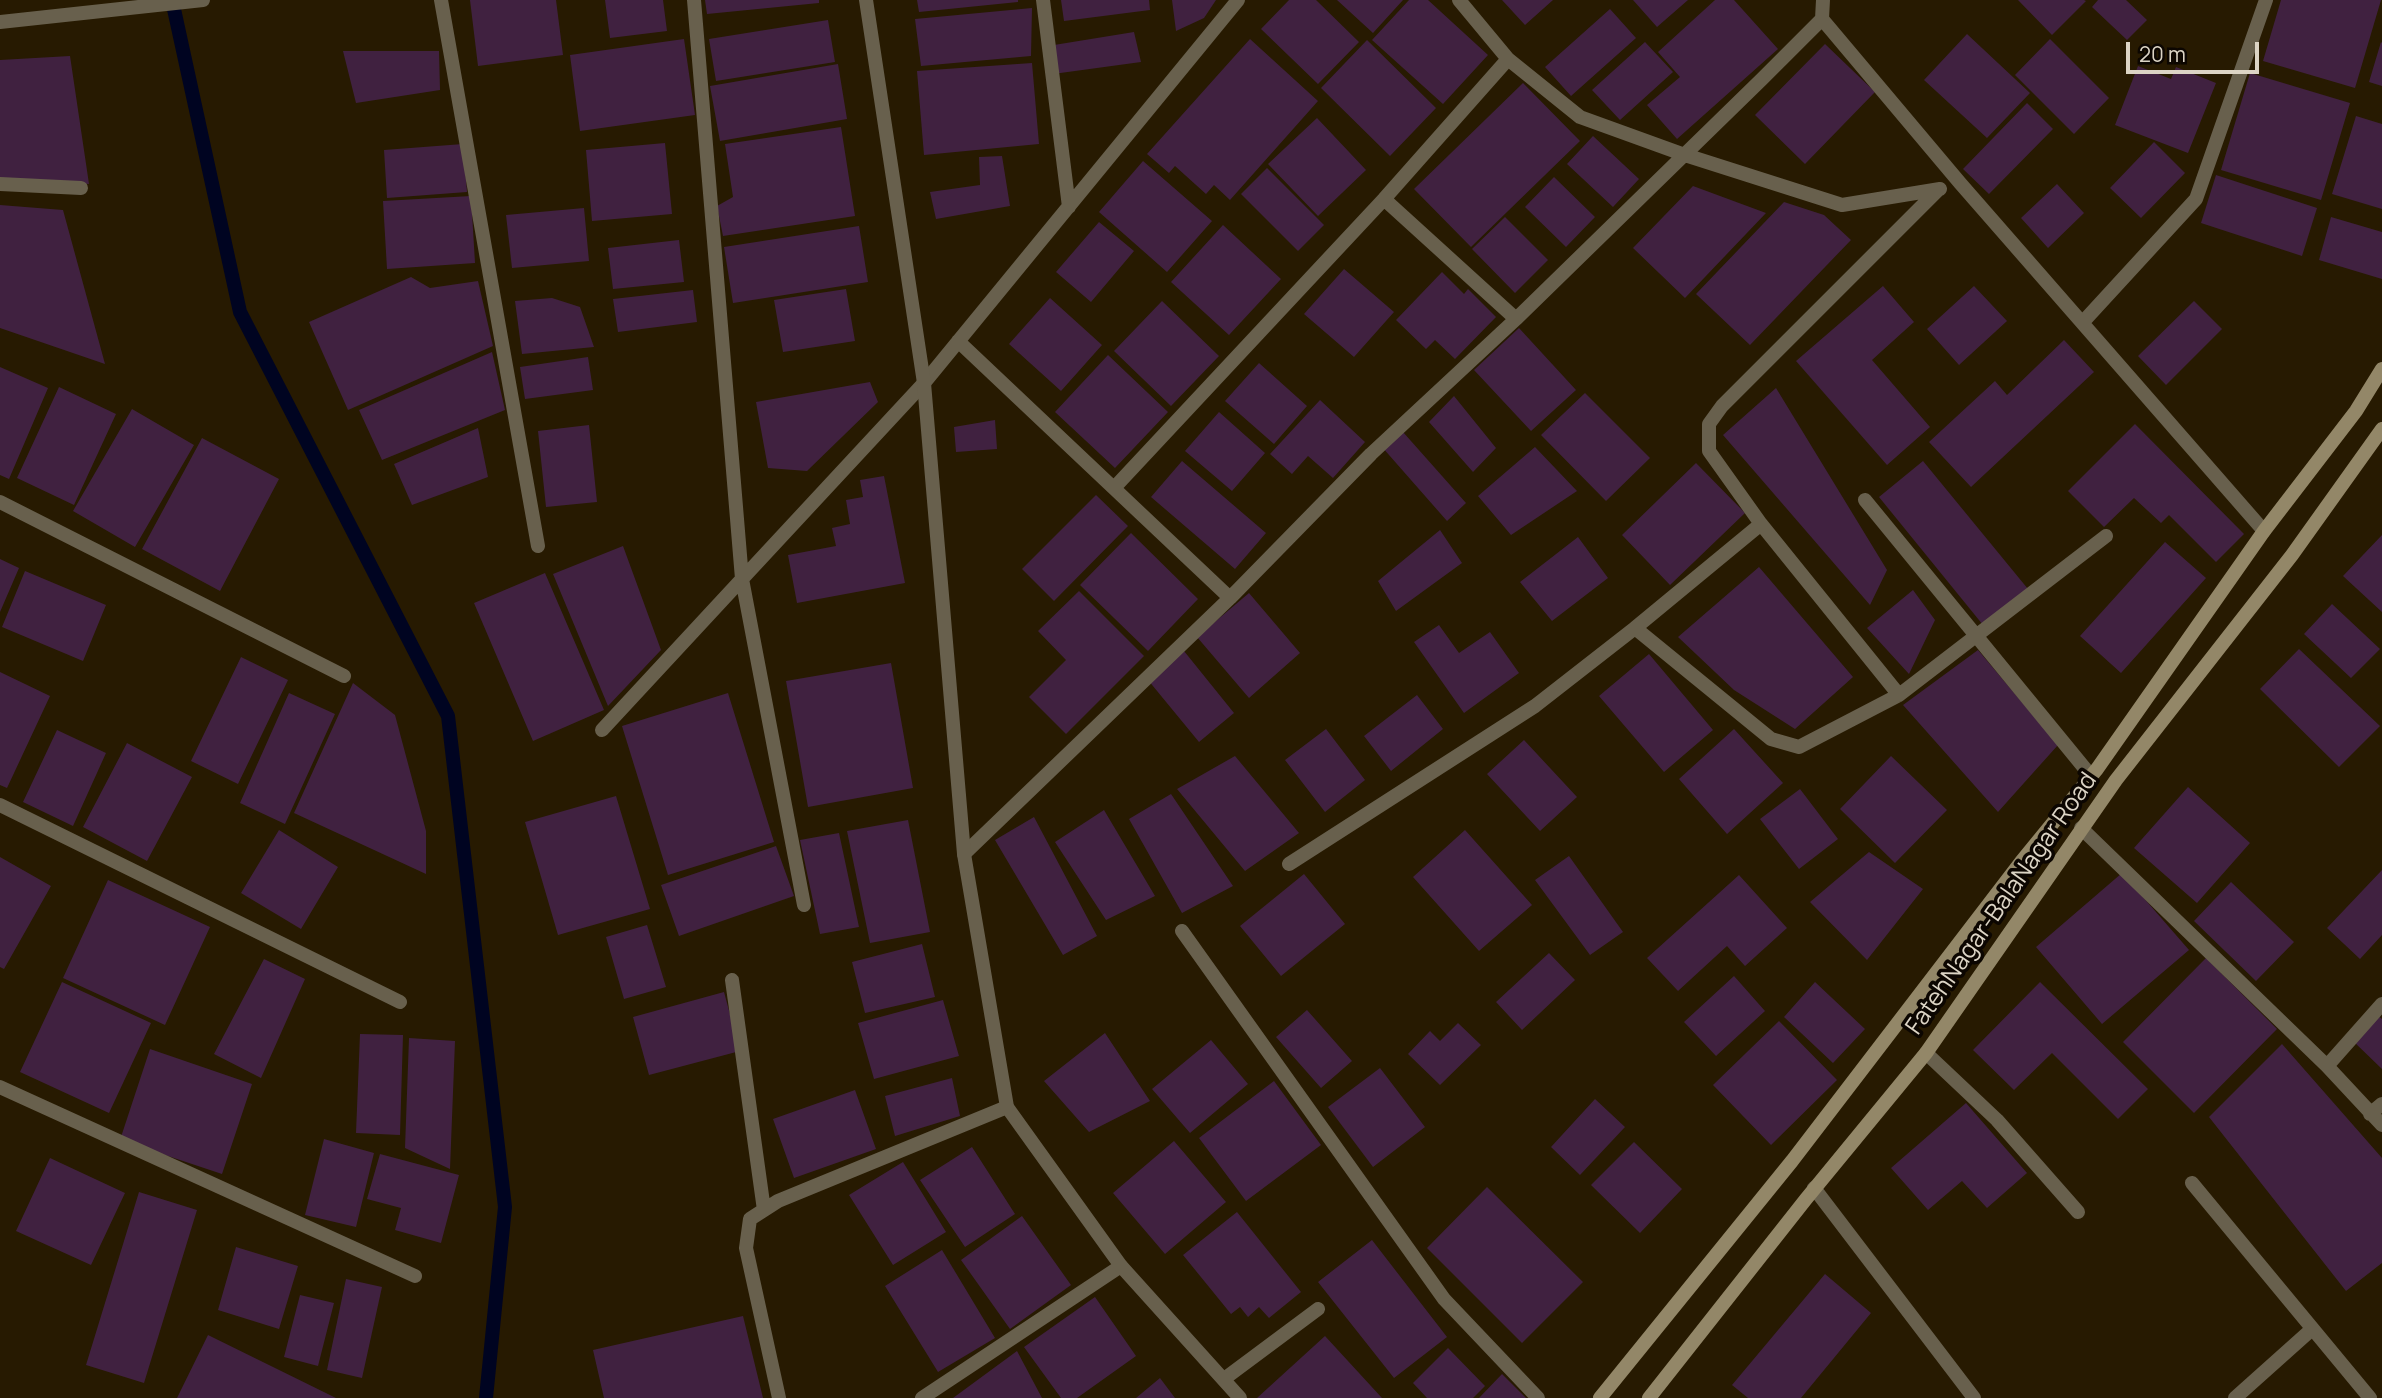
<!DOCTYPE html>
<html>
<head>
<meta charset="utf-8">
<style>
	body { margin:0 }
	#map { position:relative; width:2382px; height:1398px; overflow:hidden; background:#271a01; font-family:Manrope,sans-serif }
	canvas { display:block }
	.scale { position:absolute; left:2126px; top:42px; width:133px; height:32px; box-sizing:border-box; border:4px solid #dcd4c5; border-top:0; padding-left:9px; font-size:21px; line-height:24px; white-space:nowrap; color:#dcd4c5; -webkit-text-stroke:5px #0c0601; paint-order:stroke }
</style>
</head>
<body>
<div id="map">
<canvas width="2382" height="1398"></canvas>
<div class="scale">20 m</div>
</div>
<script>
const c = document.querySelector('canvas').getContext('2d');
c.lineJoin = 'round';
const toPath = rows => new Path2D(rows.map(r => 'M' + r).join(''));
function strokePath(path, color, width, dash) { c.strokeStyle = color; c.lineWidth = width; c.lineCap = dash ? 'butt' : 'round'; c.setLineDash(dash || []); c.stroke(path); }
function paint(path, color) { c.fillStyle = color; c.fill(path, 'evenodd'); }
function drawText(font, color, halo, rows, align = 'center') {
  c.font = font + ' Manrope,sans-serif'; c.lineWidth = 7; c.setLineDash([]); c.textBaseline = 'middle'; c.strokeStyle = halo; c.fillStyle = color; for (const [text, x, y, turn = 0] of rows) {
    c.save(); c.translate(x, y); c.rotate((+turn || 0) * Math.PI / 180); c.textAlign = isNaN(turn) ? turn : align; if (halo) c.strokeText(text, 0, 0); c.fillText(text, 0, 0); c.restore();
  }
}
strokePath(toPath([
	[172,0,240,312,448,716,505,1207,486,1398]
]), '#000421', 14);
paint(toPath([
	[470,0,556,0,563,55,478,66],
	[605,0,663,0,667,31,610,38],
	[705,0,819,0,819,3,707,14],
	[917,0,1018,0,1018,2,919,12],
	[1061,0,1149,0,1150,10,1064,21],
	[1172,0,1216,0,1204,18,1176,31],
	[1289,0,1316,0,1359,42,1318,84,1261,29],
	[1337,0,1403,0,1373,33],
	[1409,0,1428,0,1488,55,1443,104,1372,40],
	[1502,0,1553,0,1525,25],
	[1633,0,1688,0,1657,27],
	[1715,0,1734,0,1778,49,1677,139,1647,105,1680,77,1658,52],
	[2018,0,2084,0,2086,1,2052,35],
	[2098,0,2126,0,2147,20,2127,40,2092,7],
	[2281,0,2381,0,2355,88,2263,61],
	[1032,8,1031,56,921,66,915,19],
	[1610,9,1636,38,1571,96,1545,67],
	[828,20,835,62,716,81,709,39],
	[1134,32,1141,62,1053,74,1054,45],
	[1967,34,2030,93,1987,138,1924,80],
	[684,39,695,115,580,131,570,55],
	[1250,39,1318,101,1230,200,1214,185,1206,194,1175,166,1169,173,1147,154],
	[2050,39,2109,98,2074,134,2015,75],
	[1367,40,1436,108,1390,156,1321,88],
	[1645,42,1673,72,1620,120,1592,90],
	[2381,42,2382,43,2382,86,2369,82],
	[1825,44,1875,92,1805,164,1755,115],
	[343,51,439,51,440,90,356,103],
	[70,56,89,184,0,179,0,60],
	[1032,63,1039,144,924,155,917,71],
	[838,64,847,119,720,141,710,86],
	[2138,66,2171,79,2176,67,2216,83,2188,153,2115,125],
	[2250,73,2350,103,2321,200,2221,170],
	[1523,83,1580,141,1471,247,1414,189],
	[2027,103,2053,129,1989,194,1963,169],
	[2356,116,2382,124,2382,209,2332,194],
	[1317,118,1366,170,1318,216,1268,164],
	[841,127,855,216,723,236,717,206,733,197,725,144],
	[1593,136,1639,179,1613,207,1567,164],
	[2154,142,2185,173,2141,218,2110,188],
	[665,143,672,214,592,221,586,150],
	[463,144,467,192,387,198,384,150],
	[1002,156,1010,206,936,219,930,192,980,185,979,157],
	[1143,161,1212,221,1167,272,1099,212],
	[1267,168,1324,225,1298,251,1241,194],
	[2216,175,2317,208,2302,256,2201,223],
	[1554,177,1595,217,1566,247,1525,207],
	[2057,184,2084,213,2048,248,2021,218],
	[1693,186,1766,213,1685,298,1633,248],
	[471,196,475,263,387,269,383,201],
	[1784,202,1824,215,1851,240,1750,345,1696,294],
	[0,205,63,210,105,364,0,328],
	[584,208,589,261,512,268,506,215],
	[1505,217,1548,260,1515,293,1472,249],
	[2331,217,2382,232,2382,279,2319,260],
	[1099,222,1134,251,1091,302,1056,272],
	[1223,225,1281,279,1229,335,1171,282],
	[859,226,868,282,733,303,724,247],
	[679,240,684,282,613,289,608,248],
	[1344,269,1394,312,1354,357,1304,314],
	[1442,272,1464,294,1468,289,1496,317,1455,359,1435,340,1426,349,1396,320],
	[411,277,430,288,478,281,493,346,348,410,309,322],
	[1883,286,1914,322,1872,360,1930,427,1887,465,1796,361],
	[1974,286,2007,321,1959,365,1927,329],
	[846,289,855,341,783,352,774,300],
	[693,290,697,322,618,332,613,299],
	[552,298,580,307,594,347,522,354,515,301],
	[1050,298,1102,345,1061,391,1009,344],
	[1162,301,1219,356,1171,406,1114,351],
	[2194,301,2222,329,2166,385,2138,356],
	[1519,328,1576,390,1531,431,1474,370],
	[2064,340,2094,372,1971,487,1929,442,1995,381,2007,395],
	[492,352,505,410,382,460,359,410],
	[1108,355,1168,412,1115,468,1055,412],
	[588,357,593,390,525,399,520,367],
	[1259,363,1307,406,1274,444,1225,401],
	[0,367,48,388,9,479,0,475],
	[870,382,878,402,807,471,768,468,756,402],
	[59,387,116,414,74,505,17,478],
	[1776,388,1887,570,1870,605,1723,435],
	[1585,393,1650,458,1606,501,1541,435],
	[1454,396,1496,448,1473,472,1429,422],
	[1320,400,1365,442,1333,478,1308,456,1292,474,1270,454],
	[132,409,194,445,135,547,73,511],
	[1219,412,1265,453,1232,491,1185,451],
	[995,420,997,449,956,452,954,427],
	[2135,424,2244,534,2216,562,2169,515,2161,523,2134,498,2104,527,2068,491],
	[589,425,597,502,546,507,538,431],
	[478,428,488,477,412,505,394,464],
	[1403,432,1466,503,1447,521,1382,447],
	[202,438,279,479,220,591,142,549],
	[1535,447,1577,491,1511,535,1478,496],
	[1182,461,1266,533,1235,569,1151,497],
	[1923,461,2028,589,1983,625,1879,497],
	[1696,463,1745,513,1670,585,1622,535],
	[884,476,905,583,797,603,788,555,836,546,832,528,850,524,846,500,863,497,860,480],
	[1096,495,1128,526,1054,601,1022,569],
	[1440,530,1462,563,1396,611,1378,581],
	[1131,533,1198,599,1148,651,1080,585],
	[2382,535,2382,612,2343,576],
	[1578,537,1608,578,1552,621,1520,582],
	[2165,542,2206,578,2121,673,2080,636],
	[623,546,661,650,608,706,553,574],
	[0,559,19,568,0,612],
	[1759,567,1853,677,1795,729,1734,690,1678,637],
	[25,571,106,605,83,661,2,627],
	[545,573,604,710,533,741,474,603],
	[1913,590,1935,620,1909,674,1867,628],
	[1079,591,1144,656,1066,734,1029,697,1066,660,1038,631],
	[1249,593,1300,653,1249,698,1197,637],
	[2332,604,2380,649,2351,678,2304,634],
	[1439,625,1459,653,1490,632,1519,673,1464,713,1414,642],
	[2299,649,2380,726,2339,767,2260,689],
	[1978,650,2058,745,1998,812,1903,705],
	[1184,651,1234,713,1199,742,1148,680],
	[1649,654,1713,730,1664,772,1599,696],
	[241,657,288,680,238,784,191,761],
	[891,663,913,788,808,807,786,681],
	[0,672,50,696,7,788,0,785],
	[353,683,395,715,426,831,426,874,294,813],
	[289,693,335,714,285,824,240,803],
	[728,693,774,842,668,875,622,726],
	[1417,695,1443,729,1391,771,1364,736],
	[1326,729,1365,780,1325,812,1285,760],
	[1734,729,1783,783,1727,834,1679,779],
	[57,730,106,753,73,826,23,802],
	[1524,740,1577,797,1540,831,1487,774],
	[127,743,192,777,147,861,83,827],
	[1235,756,1299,833,1245,871,1177,789],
	[1891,756,1947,810,1895,863,1840,809],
	[2188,787,2250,843,2197,903,2134,848],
	[1800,789,1838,839,1799,869,1760,819],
	[1171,794,1233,886,1182,913,1129,819],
	[616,796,650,909,558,935,525,822],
	[1104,810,1155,896,1106,920,1055,842],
	[1034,817,1097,936,1063,955,995,840],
	[908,820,930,932,870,943,847,831],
	[279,830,338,867,301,929,241,893],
	[1465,830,1532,905,1479,951,1413,877],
	[839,833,859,927,820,934,800,840],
	[776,846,794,896,679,936,661,885],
	[1869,852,1923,889,1867,960,1810,902],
	[1569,856,1623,932,1590,955,1535,880],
	[0,857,51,886,4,969,0,967],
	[2382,870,2382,935,2360,959,2327,928],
	[2122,873,2189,950,2102,1024,2036,947],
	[1304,874,1345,924,1281,976,1240,926],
	[1739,875,1787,928,1745,966,1727,946,1678,991,1647,958],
	[108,880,210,927,165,1025,63,978],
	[2231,882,2294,942,2256,981,2194,921],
	[647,925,666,987,624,999,606,937],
	[922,944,935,997,865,1013,852,962],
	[1549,953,1575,980,1522,1030,1496,1002],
	[2206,958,2277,1029,2194,1113,2123,1042],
	[264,959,305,979,261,1078,214,1054],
	[1734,976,1765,1011,1716,1056,1684,1022],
	[62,982,151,1023,109,1113,20,1072],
	[1815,982,1865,1029,1833,1063,1784,1017],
	[2040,982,2148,1089,2118,1119,2052,1053,2014,1090,1973,1050],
	[724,992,740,1051,649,1075,633,1017],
	[943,1000,959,1056,874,1079,858,1023],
	[1307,1010,1352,1061,1321,1088,1276,1037],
	[2377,1015,2382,1019,2382,1069,2353,1041],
	[1779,1021,1837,1080,1771,1145,1713,1085],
	[1458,1023,1481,1045,1440,1085,1408,1054,1430,1031,1440,1041],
	[1105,1033,1150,1101,1089,1132,1044,1081],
	[360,1034,403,1035,400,1135,356,1133],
	[409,1038,455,1041,450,1169,405,1148],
	[1211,1040,1248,1084,1190,1133,1152,1089],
	[2282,1044,2382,1158,2382,1263,2346,1291,2209,1117],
	[150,1049,252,1084,222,1174,120,1140],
	[1380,1068,1425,1127,1373,1167,1328,1107],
	[952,1078,960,1116,895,1136,885,1096],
	[1274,1081,1321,1145,1246,1201,1199,1138],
	[855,1090,876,1149,794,1178,773,1119],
	[1595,1099,1625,1127,1580,1175,1551,1147],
	[1966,1103,2027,1173,1987,1208,1962,1181,1928,1210,1891,1168],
	[324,1139,374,1153,356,1227,305,1215],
	[1174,1141,1226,1202,1165,1254,1113,1193],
	[1634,1142,1682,1189,1640,1233,1591,1185],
	[972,1147,1015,1214,965,1247,920,1180],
	[380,1154,459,1175,441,1243,395,1230,401,1208,367,1199],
	[50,1158,125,1193,91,1265,16,1231],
	[903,1162,946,1232,893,1265,849,1195],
	[1487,1187,1583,1282,1522,1343,1427,1248],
	[139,1192,197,1210,144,1383,86,1365],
	[1237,1212,1301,1292,1269,1318,1259,1307,1248,1317,1240,1307,1231,1314,1183,1255],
	[1022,1216,1071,1285,1010,1329,961,1260],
	[1372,1240,1447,1337,1394,1378,1318,1282],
	[236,1247,298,1266,279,1329,218,1310],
	[942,1250,995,1338,938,1372,885,1286],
	[1825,1274,1871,1313,1801,1398,1748,1398,1732,1385],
	[346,1279,382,1287,362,1378,327,1370],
	[300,1295,334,1303,318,1366,284,1357],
	[1095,1297,1136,1356,1077,1398,1061,1398,1024,1347],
	[743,1316,763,1398,604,1398,593,1350],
	[208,1335,336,1398,177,1398],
	[1325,1336,1382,1398,1257,1398],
	[1448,1348,1485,1386,1473,1398,1427,1398,1413,1383],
	[1017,1351,1042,1398,953,1398],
	[1502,1374,1526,1398,1479,1398],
	[1160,1378,1175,1398,1136,1398]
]), '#402140');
strokePath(toPath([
	[441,0,538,546],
	[694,0,742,579,924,383,1238,0],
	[1043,0,1069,207],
	[1822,19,1960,183,2264,531],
	[0,22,203,0],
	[1508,59,1580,117,1685,155,1842,205,1940,189],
	[0,184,81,188],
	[1384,199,1516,319],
	[2083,322,2196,199,2266,0],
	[958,341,1230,598],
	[1114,488,1384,199,1508,59,1459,0],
	[1865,500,2091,776],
	[0,502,344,676],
	[1635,628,1761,524],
	[1899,695,1761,524,1709,451,1709,424,1722,406,1939,189],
	[602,730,742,579,804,905],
	[0,805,400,1002],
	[2081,828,2327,1066,2382,1125],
	[964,854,1230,598,1371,454,1516,319,1762,79,1822,19,1823,0],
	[1289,864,1535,706,1635,628,1771,739,1799,747,1899,695,2106,536],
	[1182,931,1444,1299,1538,1398],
	[732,980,764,1210],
	[1926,1053,1997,1120,2078,1212],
	[2327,1066,2382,1004],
	[0,1087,415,1276],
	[2370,1114,2382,1104],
	[2192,1183,2370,1398],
	[1814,1188,1974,1398],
	[1224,1379,1318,1309],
	[779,1398,746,1248,750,1219,778,1201,1007,1107],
	[922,1398,1121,1266],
	[2235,1398,2311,1330]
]), '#68604d', 14);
strokePath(toPath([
	[866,0,924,383,964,854,1007,1107,1121,1266,1240,1398]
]), '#68604d', 14);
strokePath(toPath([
	[1600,1398,1792,1161,2021,862,2097,769,2264,531,2356,411,2382,369],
	[1649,1398,1806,1199,1926,1053,2116,780,2292,555,2382,429]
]), '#938768', 14);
drawText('24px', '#dcd4c5', '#0c0601', [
	["FatehNagar-BalaNagar Road",2002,904,-55]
]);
</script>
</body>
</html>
